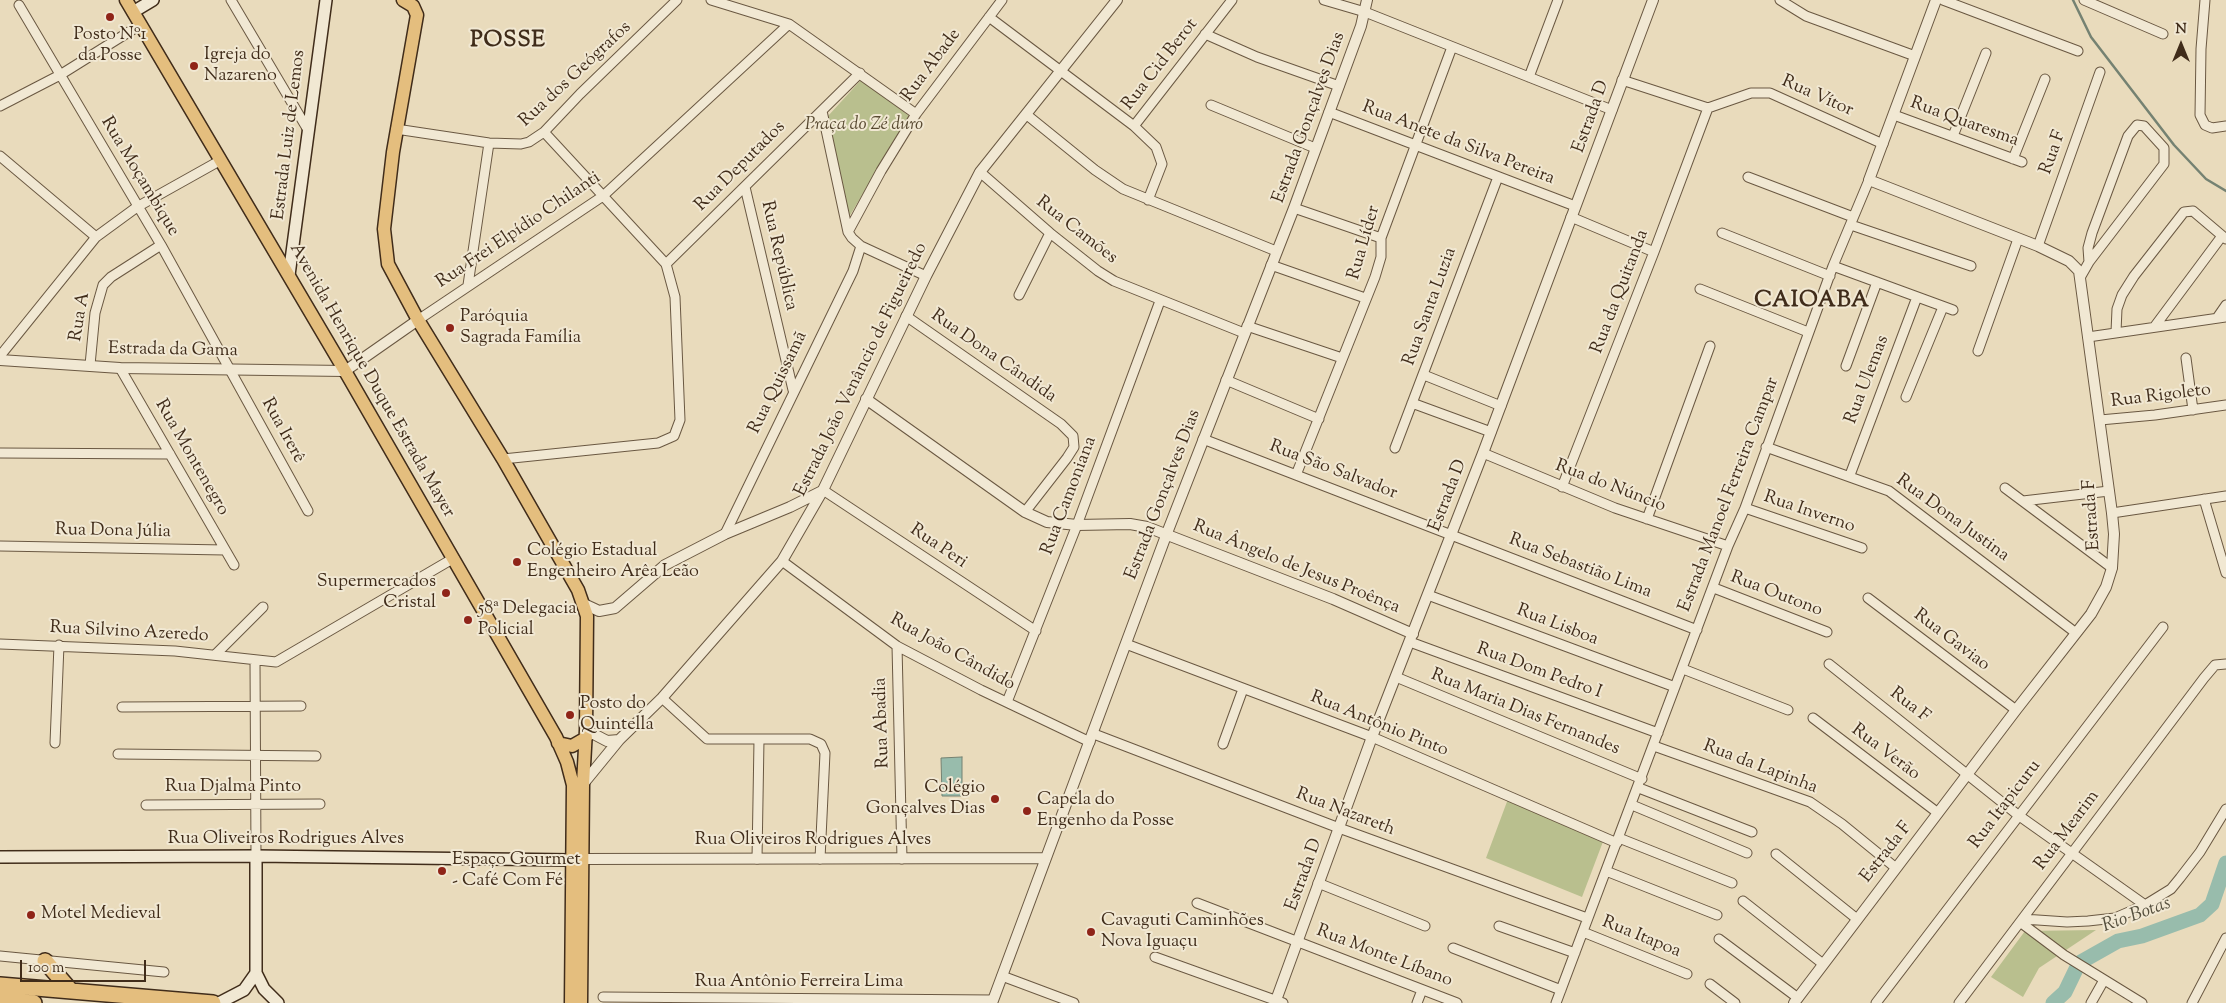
<!DOCTYPE html>
<html>
<head>
<meta charset="utf-8">
<style>
	body { margin:0 }
	#map { position:relative; width:2226px; height:1003px; overflow:hidden; background:#e9dbbc; font-family:"Sorts Mill Goudy",serif }
	canvas { display:block }
	.north { position:absolute; left:2156px; top:20px; width:50px; height:50px; -webkit-text-stroke:4px #f1e8d3; paint-order:stroke; rotate:0deg; font-size:14px; font-weight:700; line-height:20px; text-align:center; color:#402c1a }
	.north::after { content:''; display:block; margin:auto; width:18px; height:22px; background:#402c1a; clip-path:polygon(50% 0,100% 100%,50% 72%,0 100%) }
	.scale { position:absolute; left:20px; top:960px; width:126px; height:22px; box-sizing:border-box; border:2px solid #402c1a; border-top:0; padding-left:6px; font-size:15px; line-height:18px; white-space:nowrap; color:#402c1a; -webkit-text-stroke:4px #f1e8d3; paint-order:stroke }
</style>
</head>
<body>
<div id="map">
<canvas width="2226" height="1003"></canvas>
<div class="north">N</div>
<div class="scale">100 m</div>
</div>
<script>
const c = document.querySelector('canvas').getContext('2d');
c.lineJoin = 'round';
function paint(path, color) { c.fillStyle = color; c.fill(path, 'evenodd'); }
const toPath = rows => new Path2D(rows.map(r => 'M' + r).join(''));
function strokePath(path, color, width, dash) { c.strokeStyle = color; c.lineWidth = width; c.lineCap = dash ? 'butt' : 'round'; c.setLineDash(dash || []); c.stroke(path); }
function drawText(font, color, halo, rows, align = 'center') {
  c.font = font + ' "Sorts Mill Goudy",serif'; c.lineWidth = 4; c.setLineDash([]); c.textBaseline = 'middle'; c.strokeStyle = halo; c.fillStyle = color; for (const [text, x, y, turn = 0] of rows) {
    c.save(); c.translate(x, y); c.rotate((+turn || 0) * Math.PI / 180); c.textAlign = isNaN(turn) ? turn : align; if (halo) c.strokeText(text, 0, 0); c.fillText(text, 0, 0); c.restore();
  }
}
paint(toPath([
	[862,79,909,116,849,217,828,116],
	[1508,799,1604,839,1582,897,1486,858],
	[2096,930,2039,968,2023,997,1991,977,2025,931]
]), '#b9bf8e');
const water = toPath([
	[962,757,962,796,942,796,941,758,962,757]
]);
paint(water, '#98bcac');
strokePath(water, '#758272', 1);
strokePath(toPath([
	[2073,0,2091,37,2174,145,2206,179,2226,191]
]), '#758272', 2.5);
strokePath(toPath([
	[2053,1003,2065,992,2079,963,2118,941,2142,936,2200,915,2212,904,2226,863]
]), '#98bcac', 15);
const minor = toPath([
	[231,0,308,130],
	[711,0,789,24,916,114],
	[1324,0,1365,12,1612,110],
	[1780,0,1806,16,1915,56],
	[1943,0,2078,51],
	[2084,0,2163,34],
	[2205,0,2201,49,2200,115,2205,125,2212,128,2226,126],
	[19,5,161,245,308,511],
	[989,17,1134,126,1156,147,1162,164,1148,200],
	[1205,34,1257,57,1339,86],
	[1529,77,1558,0],
	[1622,80,1708,108,1751,93,1770,93,1883,144],
	[1211,105,1315,148],
	[0,106,60,75,140,25],
	[822,111,848,232,852,238,861,246,926,276],
	[1329,112,1575,206],
	[1027,115,1095,170,1123,189,1276,251],
	[1894,115,2022,162],
	[1134,126,1232,0],
	[396,129,489,143,521,144,529,142,544,132,580,94,677,0],
	[1953,136,1986,53],
	[0,156,96,237],
	[2013,159,2045,79],
	[980,172,1050,233,1098,271,1114,281,1244,333],
	[1748,177,1853,217],
	[745,187,793,390],
	[1294,208,1381,238],
	[1571,217,1654,252],
	[1851,225,1971,266],
	[848,232,881,171,916,114,1002,0],
	[1722,233,1830,276],
	[2038,246,2100,72],
	[666,264,860,73],
	[1271,265,1365,298],
	[1833,266,1953,310],
	[2081,276,2089,262,2164,164,2164,148,2144,126,2137,125,2128,136,2092,233,2088,248,2089,262],
	[468,285,489,143],
	[1700,289,1808,332],
	[1019,295,1050,233],
	[906,316,1061,424,1073,436,1074,447,1067,458,1025,512],
	[2217,318,2226,305],
	[418,320,603,196,789,24],
	[1247,326,1342,358],
	[2155,326,2222,236],
	[2116,332,2117,309,2122,295,2134,276,2184,212,2193,211,2226,239],
	[2088,337,2226,317],
	[1978,351,2018,239],
	[0,356,96,237,137,207,221,160],
	[2186,358,2193,410],
	[90,365,95,313,103,285,111,277,161,245],
	[1846,366,1877,282],
	[120,368,234,565],
	[1424,375,1501,406],
	[1226,380,1319,419],
	[1906,397,1943,307],
	[1412,403,1491,432],
	[2100,420,2155,415,2226,405],
	[1203,439,1697,630],
	[1766,447,1889,491,2076,633],
	[1395,448,1498,177],
	[0,453,170,454],
	[1483,453,1615,508,1728,546],
	[503,459,658,443,674,436,680,420,675,297,666,264,544,132],
	[1296,475,1375,277,1381,257,1381,238,1452,47],
	[1850,475,1917,297],
	[1562,487,1654,252,1708,108],
	[2005,488,2112,568],
	[823,490,1036,631],
	[2204,499,2226,573],
	[2023,501,2109,491],
	[1745,508,1862,548],
	[2112,513,2226,496],
	[1647,519,1710,346],
	[725,534,853,271,861,246],
	[0,546,225,550],
	[782,561,897,646,981,690,1090,742],
	[1714,588,1827,632],
	[1428,595,1675,687],
	[1868,598,2016,710],
	[1410,642,1658,733],
	[0,644,175,651,276,662,454,558],
	[1126,644,1372,737,1617,843],
	[897,646,902,859],
	[216,654,263,607],
	[255,661,256,856],
	[1829,664,2018,815,2145,905],
	[1683,669,1788,710],
	[1396,677,1642,779],
	[662,698,707,739,810,739,821,744,825,753,820,859],
	[1007,702,1077,525,1160,301],
	[122,707,301,706],
	[1813,718,1938,813],
	[1094,734,1339,828,1587,918],
	[55,743,59,645],
	[1223,744,1243,689],
	[1654,746,1810,802,1842,824,1896,868],
	[118,754,316,756],
	[1639,788,1752,832],
	[146,805,320,804],
	[1632,805,1747,853],
	[1619,838,1732,883],
	[1776,854,1857,919],
	[757,859,759,740],
	[1606,871,1717,915],
	[1318,883,1425,926],
	[1743,901,1823,964],
	[1197,903,1457,1003],
	[2023,919,2067,922,2088,921,2115,918,2145,905,2171,889,2180,878,2200,852,2226,809],
	[2020,922,2064,955,2142,1003],
	[1499,926,1575,953],
	[1583,932,1687,974],
	[1719,939,1798,998],
	[1453,948,1561,990],
	[0,956,164,972],
	[1155,957,1283,1003],
	[1002,976,1074,1003],
	[1710,984,1735,1003],
	[603,997,993,1000],
	[1417,1003,1422,990],
	[1556,1003,1728,546,1745,508,1833,266,1869,180],
	[1876,1003,2163,627],
	[1959,1003,2204,678,2215,665,2226,664],
	[2091,1003,2104,980],
	[2192,1003,2226,938]
]);
const tertiary = toPath([
	[0,360,120,368,345,371,418,320],
	[866,399,1025,512,1047,522,1077,525,1130,524,1147,527,1333,599,1413,634],
	[584,604,599,611,615,608,665,565,725,534,790,507,822,491],
	[586,730,607,741,619,740],
	[583,784,619,740,662,698,782,561,823,490,926,276,980,172,1117,0],
	[582,859,1045,858],
	[992,1003,1167,533,1294,208,1361,26,1367,0],
	[1275,1003,1372,737,1483,453,1653,0],
	[1794,1003,2016,710,2091,614,2106,587,2112,568,2114,534,2112,513,2079,271,2069,261,2038,246,1869,180,1936,0]
]);
const secondary = toPath([
	[133,12,153,0],
	[289,275,326,0],
	[0,857,256,856,571,860],
	[256,973,264,989,278,1003],
	[219,1003,244,990,256,973,256,856]
]);
const primary = toPath([
	[126,0,345,371,556,737,567,762,573,785,571,1003],
	[403,0,413,6,417,15,393,152,384,229,388,264,418,320,503,459,578,590,587,616,586,730,583,784,581,1003],
	[558,743,572,746,586,738]
]);
const motorway = toPath([
	[45,961,71,991],
	[0,985,213,1003],
	[0,1000,34,1003]
]);
strokePath(minor, '#6a5842', 11);
strokePath(tertiary, '#6a5842', 12);
strokePath(secondary, '#402c1a', 14);
strokePath(primary, '#402c1a', 15);
strokePath(motorway, '#402c1a', 18);
strokePath(minor, '#f1e8d3', 9);
strokePath(tertiary, '#f1e8d3', 10);
strokePath(secondary, '#f1e8d3', 11);
strokePath(primary, '#e4be7e', 12);
strokePath(motorway, '#e4be7e', 15);
for (const [x, y, r, color] of [
	[110,17,5,"#8f2418"],
	[194,66,5,"#8f2418"],
	[450,328,5,"#8f2418"],
	[517,562,5,"#8f2418"],
	[446,593,5,"#8f2418"],
	[468,620,5,"#8f2418"],
	[570,715,5,"#8f2418"],
	[995,799,5,"#8f2418"],
	[1027,811,5,"#8f2418"],
	[442,871,5,"#8f2418"],
	[31,915,5,"#8f2418"],
	[1091,932,5,"#8f2418"]
]) { const dot = new Path2D(); dot.arc(x, y, r, 0, 2 * Math.PI); c.fillStyle = color; c.fill(dot); strokePath(dot, '#f1e8d3', 2); }
drawText('18px', '#402c1a', '#f1e8d3', [
	["Posto Nº1",110,36,"center"],
	["da Posse",110,57,"center"],
	["Igreja do",204,56],
	["Nazareno",204,77],
	["Paróquia",460,318],
	["Sagrada Família",460,339],
	["Colégio Estadual",527,552],
	["Engenheiro Arêa Leão",527,573],
	["Supermercados",436,583,"right"],
	["Cristal",436,604,"right"],
	["58ª Delegacia",478,610],
	["Policial",478,631],
	["Posto do",580,705],
	["Quintella",580,726],
	["Colégio",985,789,"right"],
	["Gonçalves Dias",985,810,"right"],
	["Capela do",1037,801],
	["Engenho da Posse",1037,822],
	["Espaço Gourmet",452,861],
	["- Café Com Fé",452,882],
	["Motel Medieval",41,915],
	["Cavaguti Caminhões",1101,922],
	["Nova Iguaçu",1101,943]
], 'left');
drawText('18px', '#402c1a', '#f1e8d3', [
	["Rua Cid Berot",1161,65,-52],
	["Rua Abade",932,66,-53],
	["Rua dos Geógrafos",576,75,-43],
	["Rua Vítor",1817,97,24],
	["Estrada D",1592,117,-70],
	["Estrada Gonçalves Dias",1310,118,-70],
	["Rua Quaresma",1964,123,20],
	["Estrada Luiz de Lemos",290,135,-83],
	["Rua Anete da Silva Pereira",1458,144,21],
	["Rua F",2054,153,-70],
	["Rua Deputados",741,167,-45],
	["Rua Moçambique",139,177,59],
	["Rua Frei Elpídio Chilanti",519,231,-34],
	["Rua Camões",1076,231,38],
	["Rua Líder",1365,243,-74],
	["Rua República",778,256,77],
	["Rua da Quitanda",1621,292,-69],
	["Rua Santa Luzia",1431,307,-70],
	["Rua A",81,317,-80],
	["Estrada da Gama",173,351,1],
	["Rua Dona Cândida",993,357,35],
	["Estrada João Venâncio de Figueiredo",862,370,-64],
	["Rua Ulemas",1868,380,-69],
	["Avenida Henrique Duque Estrada Mayer",371,381,60],
	["Rua Quissamã",779,383,-64],
	["Rua Rigoleto",2161,397,-7],
	["Rua Irerê",282,431,61],
	["Rua Montenegro",191,458,60],
	["Rua São Salvador",1333,471,21],
	["Rua do Núncio",1610,487,21],
	["Estrada Gonçalves Dias",1164,495,-69],
	["Estrada Manoel Ferreira Campar",1730,495,-69],
	["Rua Camoniana",1070,496,-69],
	["Estrada D",1449,496,-69],
	["Rua Inverno",1809,513,19],
	["Estrada F",2093,515,-94],
	["Rua Dona Justina",1952,519,36],
	["Rua Dona Júlia",113,532,1],
	["Rua Peri",938,547,34],
	["Rua Sebastião Lima",1580,567,21],
	["Rua Ângelo de Jesus Proênça",1296,568,22],
	["Rua Outono",1776,595,21],
	["Rua Lisboa",1557,626,21],
	["Rua Silvino Azeredo",129,633,3],
	["Rua Gaviao",1951,641,37],
	["Rua João Cândido",952,653,29],
	["Rua Dom Pedro I",1539,672,20],
	["Rua F",1909,706,38],
	["Rua Maria Dias Fernandes",1525,713,22],
	["Rua Abadia",883,723,-92],
	["Rua Antônio Pinto",1379,725,22],
	["Rua Verão",1885,753,37],
	["Rua da Lapinha",1760,768,21],
	["Rua Djalma Pinto",233,788],
	["Rua Itapicuru",2006,805,-53],
	["Rua Nazareth",1345,813,21],
	["Rua Mearim",2068,831,-53],
	["Rua Oliveiros Rodrigues Alves",286,840],
	["Rua Oliveiros Rodrigues Alves",813,841],
	["Estrada F",1887,853,-52],
	["Estrada D",1305,875,-70],
	["Rua Itapoa",1641,938,22],
	["Rua Monte Líbano",1384,957,21],
	["Rua Antônio Ferreira Lima",799,983]
]);
drawText('italic 18px', '#584931', '#f1e8d3', [
	["Praça do Zé duro",864,126]
]);
drawText('italic 19px', '#56503e', '#f1e8d3', [
	["Rio Botas",2137,916,-20]
]);
c.letterSpacing = '1px';
drawText('bold 22px', '#402c1a', '#f1e8d3', [
	["POSSE",508,42],
	["CAIOABA",1812,302]
]);
c.letterSpacing = '0px';
</script>
</body>
</html>
